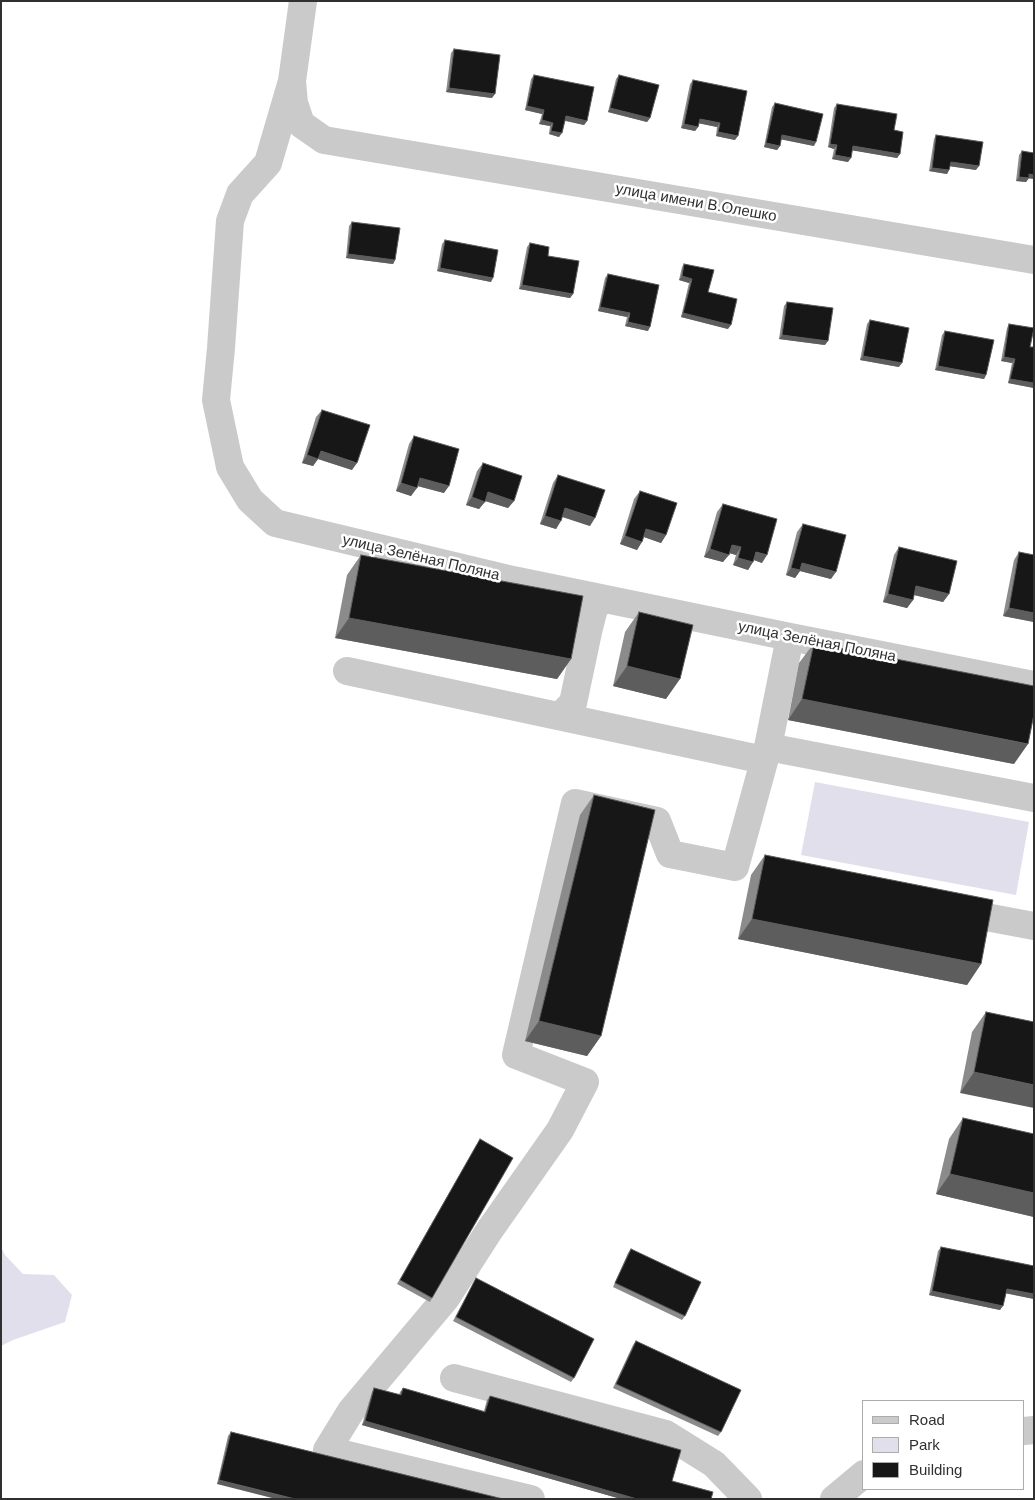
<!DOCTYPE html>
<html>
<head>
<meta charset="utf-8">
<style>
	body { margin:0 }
	#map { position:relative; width:1035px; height:1500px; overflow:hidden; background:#fff; font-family:Helvetica,sans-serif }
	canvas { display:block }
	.frame { position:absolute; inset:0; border:2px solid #303030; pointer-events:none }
	.legend { position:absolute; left:862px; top:1400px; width:162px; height:90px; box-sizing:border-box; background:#fff; border:1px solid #acacac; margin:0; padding:6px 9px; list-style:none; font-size:15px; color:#303030 }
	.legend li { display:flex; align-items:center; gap:10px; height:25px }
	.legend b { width:25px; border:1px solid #acacac }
</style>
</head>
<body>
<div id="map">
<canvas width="1035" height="1500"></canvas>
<div class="frame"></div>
<ul class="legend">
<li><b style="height:6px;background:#cacaca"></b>Road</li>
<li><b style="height:14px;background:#e2dfec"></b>Park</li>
<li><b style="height:14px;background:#171717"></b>Building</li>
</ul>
</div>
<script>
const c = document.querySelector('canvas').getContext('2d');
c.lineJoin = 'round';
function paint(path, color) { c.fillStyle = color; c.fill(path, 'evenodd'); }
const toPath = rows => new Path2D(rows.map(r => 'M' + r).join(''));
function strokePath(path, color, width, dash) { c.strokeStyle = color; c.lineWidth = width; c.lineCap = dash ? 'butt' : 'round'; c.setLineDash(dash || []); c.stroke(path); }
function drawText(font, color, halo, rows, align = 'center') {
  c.font = font + ' Helvetica,sans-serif'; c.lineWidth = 5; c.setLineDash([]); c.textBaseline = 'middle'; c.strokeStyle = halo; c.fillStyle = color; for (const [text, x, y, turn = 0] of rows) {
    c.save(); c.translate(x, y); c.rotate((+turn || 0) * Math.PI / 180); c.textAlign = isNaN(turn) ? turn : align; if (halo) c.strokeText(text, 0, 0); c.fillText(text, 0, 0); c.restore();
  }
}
paint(toPath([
	[815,782,1029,822,1016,895,801,855],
	[1,1247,5,1255,23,1274,54,1275,72,1295,65,1322,13,1340,1,1346]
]), '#e2dfec');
strokePath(toPath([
	[303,1,292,81,294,103,301,124,324,140,1034,260],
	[292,81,268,163,240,194,230,221,221,348,216,400,230,467,250,500,275,523,513,580,790,637,1034,685],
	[347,671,764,760],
	[560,716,573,703,588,632,593,612,599,598],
	[768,747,1034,798],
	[954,911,1034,926],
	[454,1378,666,1434,714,1464,748,1499],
	[1024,1431,1034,1430],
	[531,1499,327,1450,351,1411,446,1298,489,1231,560,1130,585,1082,516,1055,575,803,657,821,670,854,735,867,768,747,790,637],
	[834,1499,864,1474]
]), '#cacaca', 28);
paint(toPath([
	[454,49,492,98,446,92,451,53],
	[534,75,587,121,584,125,565,121,559,137,549,134,550,126,539,124,542,114,525,110,531,79],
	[619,75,650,118,647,122,608,112,616,79],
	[693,80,735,140,716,136,717,127,699,123,698,127,695,131,681,128,690,84],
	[775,103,814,146,781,139,780,146,777,150,764,147,772,107],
	[837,104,894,130,900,154,897,158,852,150,848,162,832,159,834,149,828,147,834,108],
	[936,135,976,170,950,166,949,170,947,174,929,171,934,139],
	[1022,151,1034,153,1034,179,1029,178,1026,182,1016,181,1019,155],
	[352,222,395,260,393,264,346,258,349,226],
	[445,240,491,282,437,271,442,244],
	[530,243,548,256,573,294,570,298,519,289,527,247],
	[684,264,708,292,728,329,681,317,689,283,679,280,682,267],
	[608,274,648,331,625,326,627,317,598,311,605,278],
	[787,302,825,345,779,339,784,306],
	[870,320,899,367,860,360,867,324],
	[1009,324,1030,347,1034,347,1034,388,1008,383,1012,363,1001,361,1007,328],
	[945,331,986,375,984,379,935,370,942,335],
	[322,410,352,470,318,459,313,466,302,463,316,417],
	[414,436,444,493,417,486,411,496,396,491,409,444],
	[483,463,514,501,508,508,485,501,479,509,466,505,477,471],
	[558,475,590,526,562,517,556,529,540,524,553,483],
	[640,491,666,535,661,543,644,537,637,550,620,544,634,499],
	[723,504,762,563,754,560,748,570,733,565,736,555,729,553,723,562,704,557,717,512],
	[803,524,831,579,800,571,795,578,786,575,797,532],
	[899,547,949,594,943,602,914,595,913,600,907,608,883,602,894,555],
	[1019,552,1034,622,1003,616,1014,560],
	[361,555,571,659,557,679,335,638,347,575],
	[639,612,666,699,613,686,625,632],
	[814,643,1014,764,788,720,799,663],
	[594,795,601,1036,587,1056,525,1041,580,815],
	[765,855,981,964,967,985,738,939,751,875],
	[986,1012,1034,1022,960,1093,972,1032],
	[963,1118,1034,1134,1034,1217,936,1194,949,1139],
	[480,1139,432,1298,430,1302,397,1284],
	[941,1247,1034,1266,1034,1299,1006,1293,1000,1310,929,1295,938,1251],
	[631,1249,685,1316,682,1320,613,1287,628,1253],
	[476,1278,574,1378,571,1382,453,1321],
	[636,1341,721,1432,718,1436,613,1388,633,1345],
	[374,1388,399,1395,400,1392,403,1388,484,1411,487,1400,490,1396,711,1499,621,1499,362,1425,372,1392],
	[231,1432,503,1499,217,1484,228,1436]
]), '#8b8b8b');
paint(toPath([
	[449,88,495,94,492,98,446,92],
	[527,106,544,110,542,114,525,110],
	[610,108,650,118,647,122,608,112],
	[566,116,587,121,584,125,563,120],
	[700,119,720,123,717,127,697,123],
	[542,120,553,123,550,126,539,124],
	[684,124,698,127,695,131,681,128],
	[551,131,562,133,559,137,549,134],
	[718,132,738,136,735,140,716,136],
	[782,135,816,142,814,146,779,139],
	[766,143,780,146,777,150,764,147],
	[830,144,837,145,834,149,828,147],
	[853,146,900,154,897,158,850,150],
	[835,155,851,158,848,162,832,159],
	[951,162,979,166,976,170,948,166],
	[932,168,949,170,947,174,929,171],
	[1029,174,1034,175,1034,179,1026,178],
	[1019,177,1029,178,1026,182,1016,181],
	[348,254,395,260,393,264,346,258],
	[440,268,493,278,491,282,437,271],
	[682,276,692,279,689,283,679,280],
	[522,285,573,294,570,298,519,289],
	[600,307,630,313,627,317,598,311],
	[683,313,731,325,728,329,681,317],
	[628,322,650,327,648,331,625,326],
	[782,335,828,341,825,345,779,339],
	[863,356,902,363,899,367,860,360],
	[1004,357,1015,359,1012,363,1001,361],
	[938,366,986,375,984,379,935,370],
	[1010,379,1034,383,1034,388,1008,383],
	[321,451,357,463,352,470,318,459,313,466,302,463,307,455],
	[420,478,449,486,444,493,414,485],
	[401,483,417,488,411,496,396,491],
	[488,492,514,501,508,508,482,500],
	[472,497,485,502,479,509,466,505],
	[565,508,595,518,590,526,560,516],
	[545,516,561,521,556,529,540,524],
	[646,529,666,535,661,543,641,536],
	[625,536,642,542,637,550,620,544],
	[732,545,741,547,736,555,726,552],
	[710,549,729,555,723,562,704,557],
	[756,552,767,555,762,563,751,559],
	[738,558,753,562,748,570,733,565],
	[802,563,836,572,831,579,800,571,795,578,786,575,791,568],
	[916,586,949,594,943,602,910,594],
	[888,594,913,600,907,608,883,602],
	[1009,608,1034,613,1034,622,1003,616],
	[349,618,571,659,557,679,335,638],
	[627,666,680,679,666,699,613,686],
	[802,699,1028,744,1014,764,788,720],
	[752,919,981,964,967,985,738,939],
	[539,1021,601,1036,587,1056,525,1041],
	[974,1072,1034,1085,1034,1108,960,1093],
	[950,1174,1034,1193,1034,1217,936,1194],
	[1007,1289,1034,1294,1034,1299,1004,1293],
	[932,1291,1003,1306,1000,1310,929,1295],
	[365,1421,637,1499,621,1499,362,1425],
	[219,1480,295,1499,276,1499,217,1484]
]), '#5d5d5d');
const building = toPath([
	[454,49,500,55,495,94,449,88,454,49],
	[534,75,594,87,587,121,566,116,562,133,551,131,553,123,542,120,544,110,527,106,534,75],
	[619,75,659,85,650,118,610,108,619,75],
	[693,80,747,91,738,136,718,132,720,123,700,119,698,127,684,124,693,80],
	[775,103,823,114,816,142,782,135,780,146,766,143,775,103],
	[837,104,897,114,894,130,903,132,900,154,853,146,851,158,835,155,837,145,830,144,837,104],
	[936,135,983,142,979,166,951,162,949,170,932,168,936,135],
	[1022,151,1034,153,1034,175,1029,174,1029,178,1019,177,1022,151],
	[352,222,400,228,395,260,348,254,352,222],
	[445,240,498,250,493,278,440,268,445,240],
	[530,243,549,247,548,256,579,261,573,294,522,285,530,243],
	[684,264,714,270,708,292,737,299,731,325,683,313,692,279,682,276,684,264],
	[608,274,659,285,650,327,628,322,630,313,600,307,608,274],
	[787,302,833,308,828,341,782,335,787,302],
	[870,320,909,328,902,363,863,356,870,320],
	[1009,324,1034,328,1030,347,1034,347,1034,383,1010,379,1015,359,1004,357,1009,324],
	[945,331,994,340,986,375,938,366,945,331],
	[322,410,370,425,357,463,321,451,318,459,307,455,322,410],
	[414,436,459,449,449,486,420,478,417,488,401,483,414,436],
	[483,463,522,476,514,501,488,492,485,502,472,497,483,463],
	[558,475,605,490,595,518,565,508,561,521,545,516,558,475],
	[640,491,677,503,666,535,646,529,642,542,625,536,640,491],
	[723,504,777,519,767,555,756,552,753,562,738,558,741,547,732,545,729,555,710,549,723,504],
	[803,524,846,535,836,572,802,563,800,570,791,568,803,524],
	[899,547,957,561,949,594,916,586,913,600,888,594,899,547],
	[1019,552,1034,555,1034,613,1009,608,1019,552],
	[361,555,583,596,571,659,349,618,361,555],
	[639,612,693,625,680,679,627,666,639,612],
	[814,643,1034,686,1034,714,1028,744,802,699,814,643],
	[594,795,655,810,601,1036,539,1021,594,795],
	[765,855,993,900,981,964,752,919,765,855],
	[986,1012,1034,1022,1034,1085,974,1072,986,1012],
	[963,1118,1034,1134,1034,1193,950,1174,963,1118],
	[480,1139,513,1158,432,1298,400,1280,480,1139],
	[941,1247,1034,1266,1034,1294,1007,1289,1003,1306,932,1291,941,1247],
	[631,1249,701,1282,685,1316,615,1283,631,1249],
	[476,1278,594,1339,574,1378,456,1317,476,1278],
	[636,1341,741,1390,721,1432,616,1384,636,1341],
	[374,1388,401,1395,403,1388,485,1412,490,1396,681,1450,672,1481,713,1492,711,1499,637,1499,365,1421,374,1388],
	[231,1432,503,1499,295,1499,219,1480,231,1432]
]);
paint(building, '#171717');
strokePath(building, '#5d5d5d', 1);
drawText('15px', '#303030', '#fff', [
	["улица имени В.Олешко",696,203,10],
	["улица Зелёная Поляна",421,558,13],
	["улица Зелёная Поляна",817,642,11]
]);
</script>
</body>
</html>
